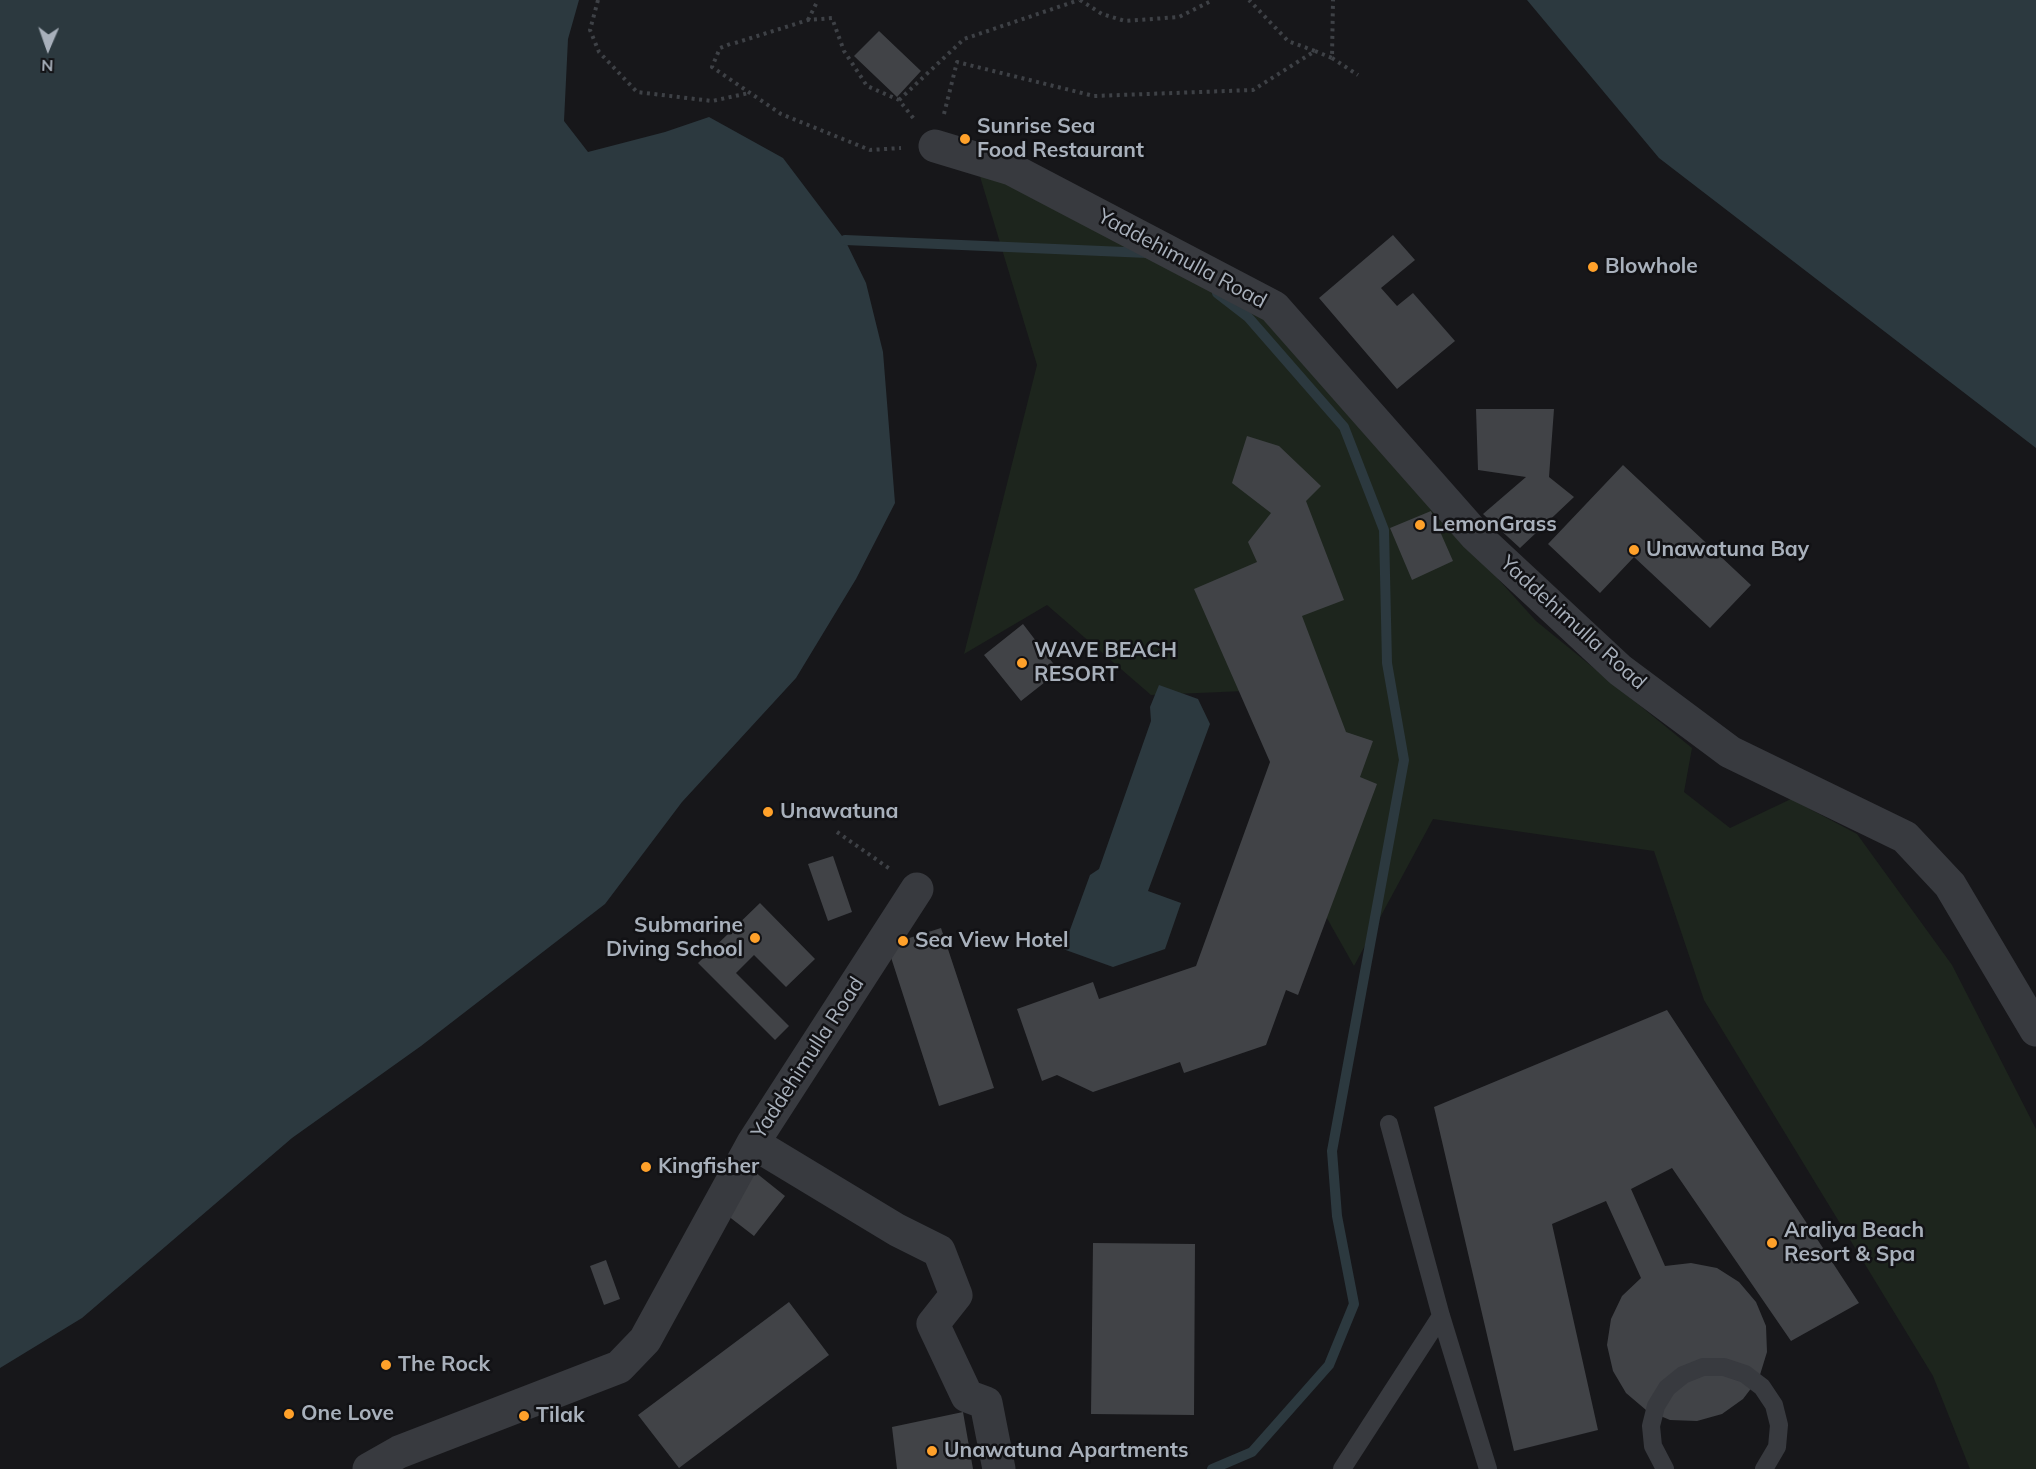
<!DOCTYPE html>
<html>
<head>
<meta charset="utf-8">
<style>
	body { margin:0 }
	#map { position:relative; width:2036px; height:1469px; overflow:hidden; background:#17171a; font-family:Mulish,sans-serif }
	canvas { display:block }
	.north { position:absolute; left:18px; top:18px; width:60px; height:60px; -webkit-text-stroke:4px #121215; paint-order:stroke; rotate:182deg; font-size:16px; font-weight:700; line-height:24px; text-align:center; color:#a8b0bb }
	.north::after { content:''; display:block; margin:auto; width:21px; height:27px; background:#a8b0bb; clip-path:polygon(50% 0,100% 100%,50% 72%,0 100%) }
</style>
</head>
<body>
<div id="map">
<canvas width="2036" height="1469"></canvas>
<div class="north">N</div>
</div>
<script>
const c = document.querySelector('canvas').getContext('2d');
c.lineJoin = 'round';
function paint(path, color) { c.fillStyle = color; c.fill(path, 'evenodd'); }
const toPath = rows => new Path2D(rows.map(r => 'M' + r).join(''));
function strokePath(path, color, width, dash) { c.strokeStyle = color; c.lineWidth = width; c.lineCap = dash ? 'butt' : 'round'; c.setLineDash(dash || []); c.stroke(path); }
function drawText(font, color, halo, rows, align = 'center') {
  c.font = font + ' Mulish,sans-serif'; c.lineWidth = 5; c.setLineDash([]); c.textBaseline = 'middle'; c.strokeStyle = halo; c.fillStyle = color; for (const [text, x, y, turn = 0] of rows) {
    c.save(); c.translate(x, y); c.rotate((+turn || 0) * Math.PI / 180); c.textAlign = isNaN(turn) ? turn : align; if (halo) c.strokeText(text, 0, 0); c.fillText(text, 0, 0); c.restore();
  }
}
paint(toPath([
	[975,160,1249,303,1536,621,1692,748,1684,792,1730,828,1791,799,1857,834,1952,965,2036,1129,2036,1469,1970,1469,1933,1376,1704,1000,1654,851,1433,819,1354,966,1311,890,1292,689,1151,695,1047,605,964,654,1037,365]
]), '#1d251d');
paint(toPath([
	[0,0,579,0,568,39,564,121,588,152,665,132,709,117,783,158,845,240,866,283,883,352,895,503,856,579,796,678,682,802,605,904,421,1046,292,1138,82,1318,0,1368],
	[1527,0,2036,0,2036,448,1659,158],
	[1159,685,1198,699,1210,724,1148,891,1181,903,1165,949,1113,967,1063,949,1090,875,1099,869,1151,721,1150,707]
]), '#2c393f');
strokePath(toPath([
	[845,240,1148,253],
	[1212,1469,1252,1452,1329,1365,1354,1304,1337,1216,1332,1151,1404,760,1387,663,1384,530,1344,427,1248,317,1217,293]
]), '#2c393f', 10);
paint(toPath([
	[879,31,921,71,897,97,854,56],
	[1393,235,1415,260,1381,288,1397,306,1413,293,1455,341,1397,389,1319,298],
	[1476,409,1554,409,1549,477,1574,497,1520,548,1483,514,1526,477,1478,470],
	[1247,436,1279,446,1321,486,1306,501,1344,600,1302,616,1346,732,1373,741,1360,777,1377,784,1298,995,1286,990,1266,1045,1184,1073,1180,1062,1093,1092,1057,1075,1042,1081,1017,1009,1093,982,1099,999,1196,966,1270,762,1194,589,1257,562,1248,542,1271,513,1232,483],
	[1623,465,1751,585,1710,628,1634,557,1600,593,1548,544],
	[1431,511,1453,561,1412,580,1390,528],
	[1023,624,1059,671,1021,701,984,655],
	[833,856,852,912,828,921,808,864],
	[760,903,815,959,786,987,754,955,736,973,789,1026,775,1040,698,963],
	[941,928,994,1088,939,1106,887,945],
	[1667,1010,1859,1303,1791,1341,1672,1168,1631,1189,1665,1266,1691,1263,1717,1268,1739,1282,1756,1302,1766,1326,1767,1352,1759,1378,1743,1399,1722,1414,1697,1421,1670,1420,1646,1410,1626,1393,1613,1371,1607,1345,1611,1319,1622,1296,1641,1278,1606,1201,1552,1224,1598,1430,1514,1451,1434,1107],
	[755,1172,785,1196,754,1236,723,1212],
	[1093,1243,1195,1244,1194,1415,1091,1414],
	[606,1260,620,1299,604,1305,590,1266],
	[789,1302,829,1355,679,1468,638,1415],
	[963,1412,973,1469,897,1469,892,1427]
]), '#414347');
strokePath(toPath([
	[598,0,590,30,599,52,637,92,712,101,749,93],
	[1080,0,1102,14,1125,21,1179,17,1213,0],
	[808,20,818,0],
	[735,43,808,20,832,18,844,51,867,86,899,100,914,119],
	[730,44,720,48,712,67,781,114,870,150,901,148],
	[1315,51,1332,58,1333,0],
	[1332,58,1358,75],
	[899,100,964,39,1079,0],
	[944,114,957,62,1094,96,1253,90,1315,51,1288,41,1249,0],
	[837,832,890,869]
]), '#3e4146', 4, [3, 4.5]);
strokePath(toPath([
	[1389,1124,1441,1316,1488,1469],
	[1342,1469,1441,1316],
	[1665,1469,1653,1446,1651,1426,1656,1406,1667,1388,1683,1375,1703,1367,1724,1367,1745,1374,1762,1387,1774,1405,1779,1425,1777,1447,1764,1469]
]), '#383a3f', 18);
strokePath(toPath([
	[935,146,1011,169,1274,307,1476,536,1620,670,1730,752,1905,837,1950,885,2036,1030],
	[753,1143,897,1230,939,1251,956,1295,933,1324,967,1396,986,1403,999,1469],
	[369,1469,399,1452,619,1367,645,1340,753,1143,917,889]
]), '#383a3f', 33);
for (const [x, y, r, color] of [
	[965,139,6,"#ffa12a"],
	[1593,267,6,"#ffa12a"],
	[1420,525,6,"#ffa12a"],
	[1634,550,6,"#ffa12a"],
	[1022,663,6,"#ffa12a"],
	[768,812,6,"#ffa12a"],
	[755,938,6,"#ffa12a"],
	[903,941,6,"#ffa12a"],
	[646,1167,6,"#ffa12a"],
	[1772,1243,6,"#ffa12a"],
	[386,1365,6,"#ffa12a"],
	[289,1414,6,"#ffa12a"],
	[524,1416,6,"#ffa12a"],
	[932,1451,6,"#ffa12a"]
]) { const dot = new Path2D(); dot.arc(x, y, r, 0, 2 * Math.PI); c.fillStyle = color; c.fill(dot); strokePath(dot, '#121215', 2); }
drawText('bold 21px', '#a8b0bb', '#121215', [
	["Sunrise Sea",977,127],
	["Food Restaurant",977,151],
	["Blowhole",1605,267],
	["LemonGrass",1432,525],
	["Unawatuna Bay",1646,550],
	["WAVE BEACH",1034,651],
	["RESORT",1034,675],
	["Unawatuna",780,812],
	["Submarine",743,926,"right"],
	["Diving School",743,950,"right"],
	["Sea View Hotel",915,941],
	["Kingfisher",658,1167],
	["Araliya Beach",1784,1231],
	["Resort & Spa",1784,1255],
	["The Rock",398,1365],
	["One Love",301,1414],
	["Tilak",536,1416],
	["Unawatuna Apartments",944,1451]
], 'left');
drawText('21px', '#a8b0bb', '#121215', [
	["Yaddehimulla Road",1182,259,28],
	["Yaddehimulla Road",1573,623,42],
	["Yaddehimulla Road",808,1058,-57]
]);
</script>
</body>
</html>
